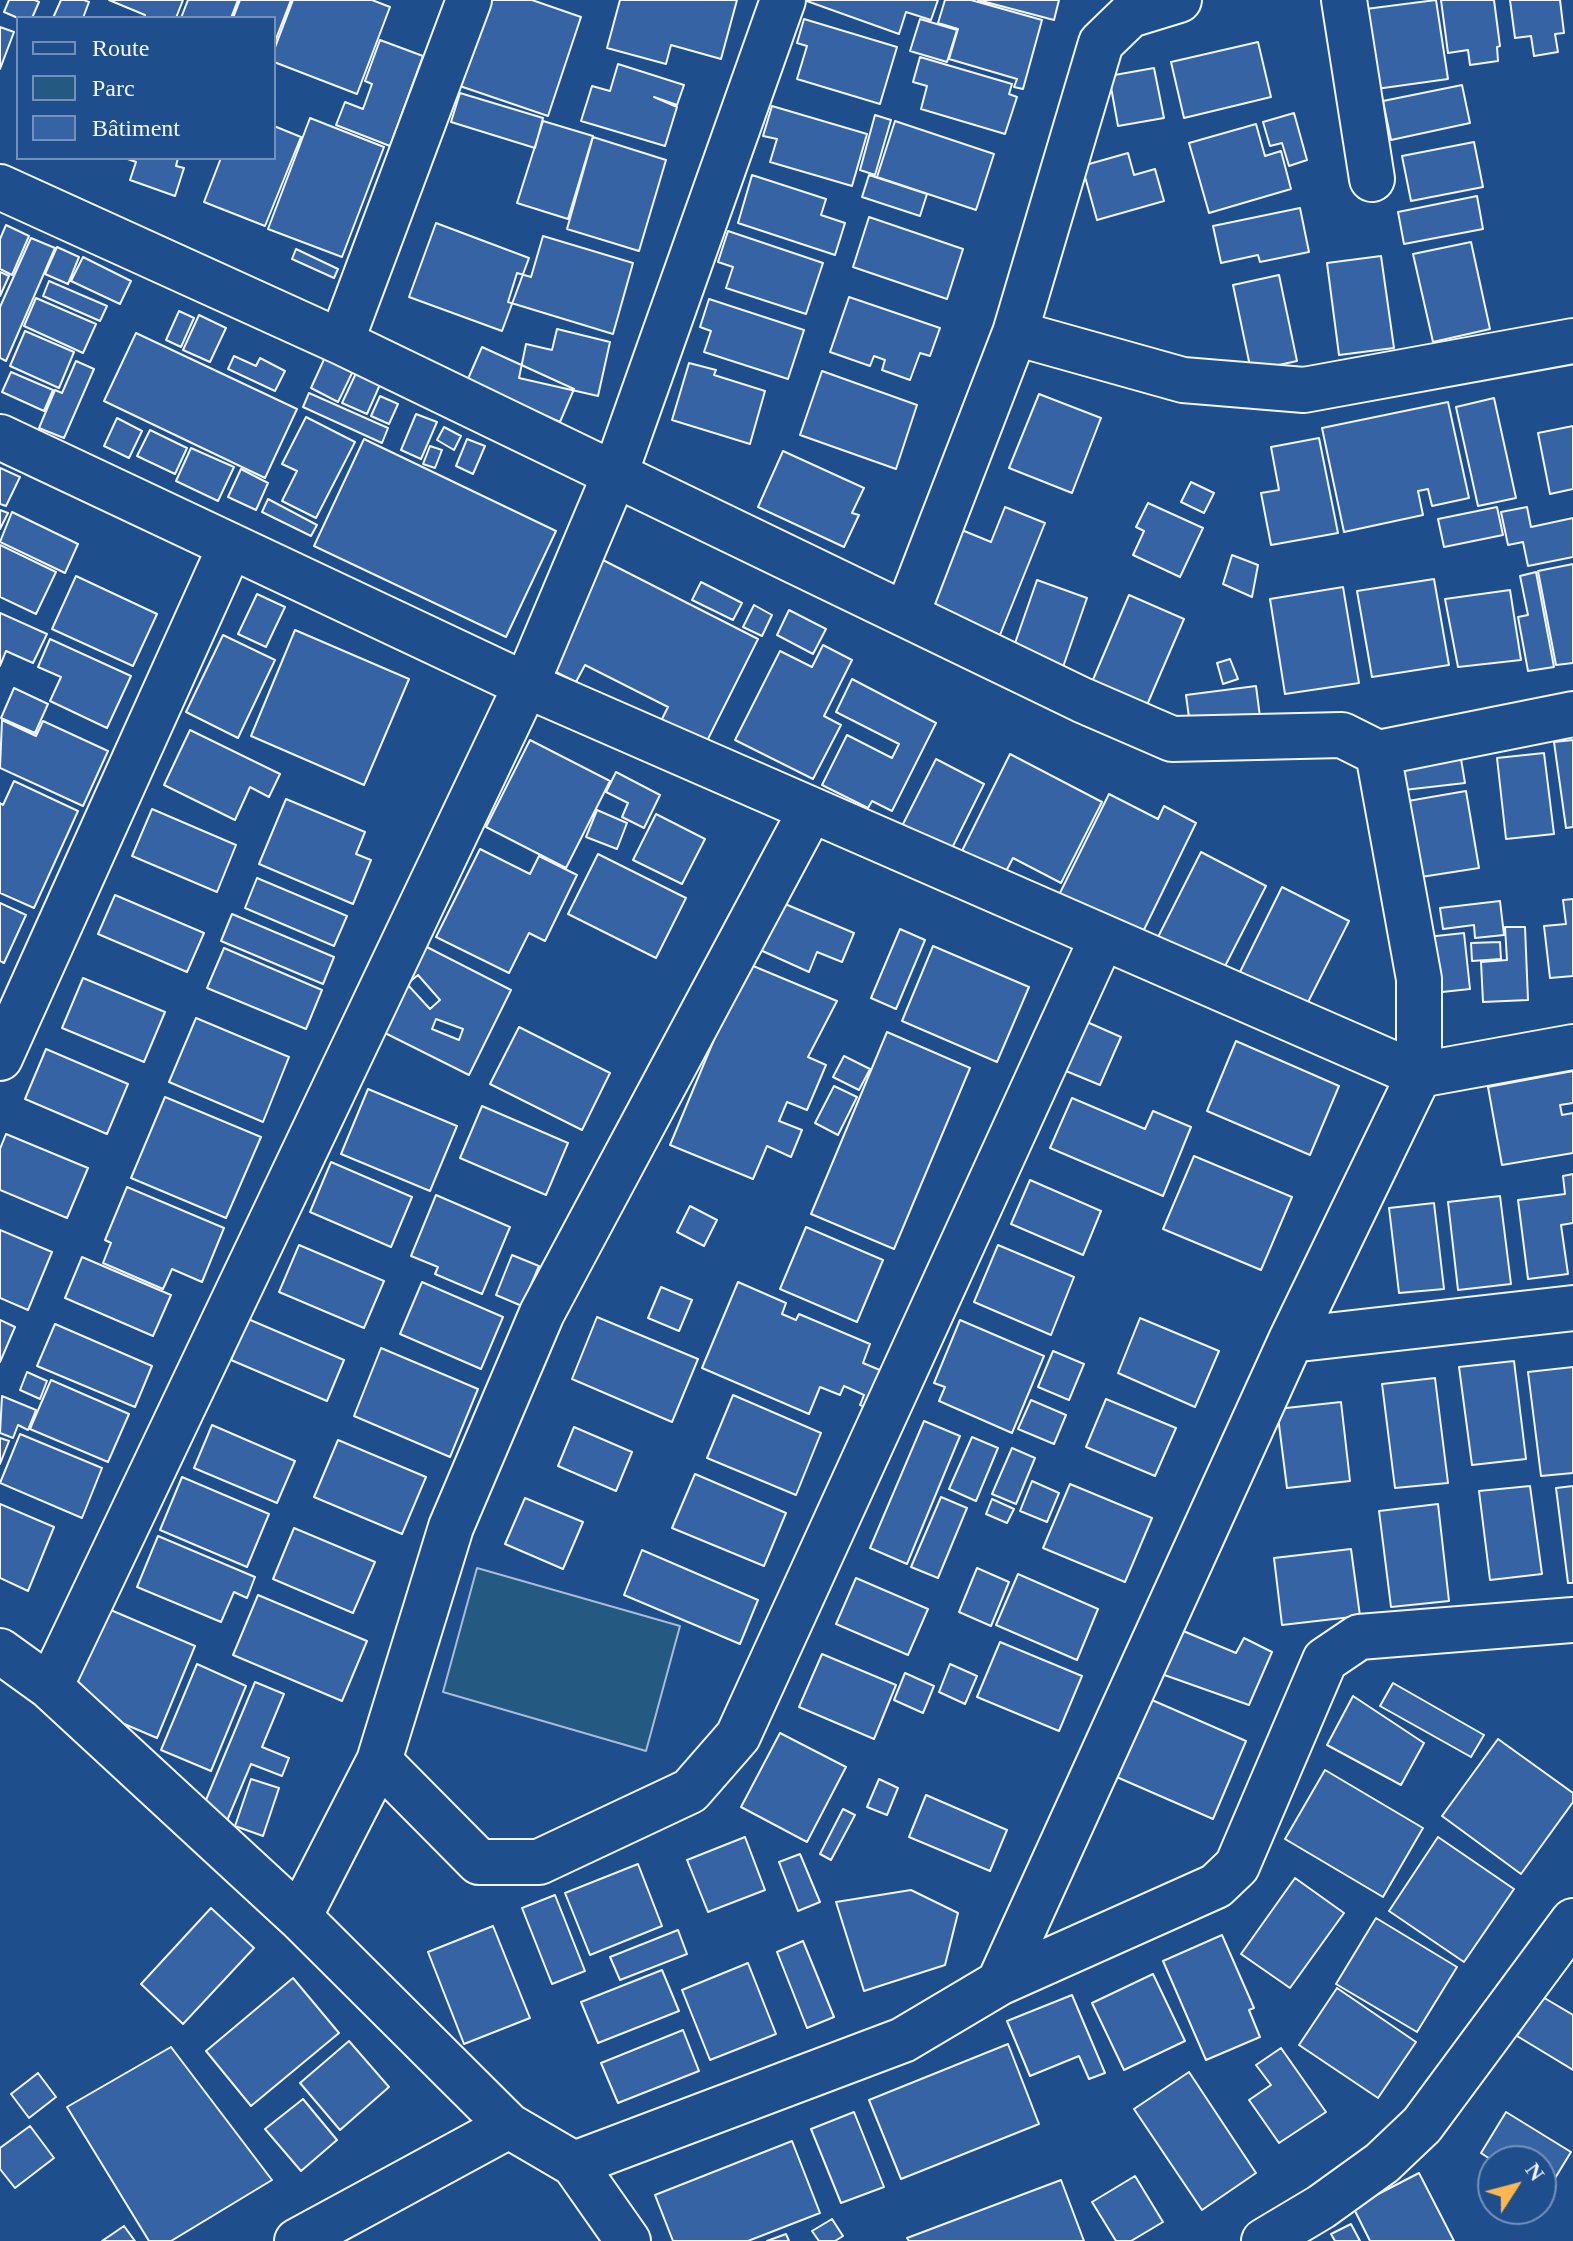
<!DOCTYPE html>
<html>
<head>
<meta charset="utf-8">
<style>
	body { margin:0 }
	#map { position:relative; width:1573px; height:2241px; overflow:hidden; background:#1f4e8c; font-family:"Times New Roman",serif }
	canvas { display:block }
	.legend { position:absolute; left:16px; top:16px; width:260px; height:144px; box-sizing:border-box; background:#1f4e8c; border:2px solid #7391ba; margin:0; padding:10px 14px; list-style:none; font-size:24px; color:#f2f6ff }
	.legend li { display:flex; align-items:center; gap:16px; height:40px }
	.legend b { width:40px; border:2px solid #7391ba }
	.north { position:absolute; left:1477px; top:2145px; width:80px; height:80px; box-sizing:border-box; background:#1f4e8c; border:2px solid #7391ba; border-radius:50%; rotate:54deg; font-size:22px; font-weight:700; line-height:32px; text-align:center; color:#f2f6ff }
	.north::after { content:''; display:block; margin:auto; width:28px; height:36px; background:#ffb74d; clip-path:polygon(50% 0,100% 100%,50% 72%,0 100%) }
</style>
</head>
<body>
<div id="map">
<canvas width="1573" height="2241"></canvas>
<ul class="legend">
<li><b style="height:10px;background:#1f4e8c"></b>Route</li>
<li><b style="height:22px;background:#245a82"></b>Parc</li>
<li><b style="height:22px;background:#3563a3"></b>Bâtiment</li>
</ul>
<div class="north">N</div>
</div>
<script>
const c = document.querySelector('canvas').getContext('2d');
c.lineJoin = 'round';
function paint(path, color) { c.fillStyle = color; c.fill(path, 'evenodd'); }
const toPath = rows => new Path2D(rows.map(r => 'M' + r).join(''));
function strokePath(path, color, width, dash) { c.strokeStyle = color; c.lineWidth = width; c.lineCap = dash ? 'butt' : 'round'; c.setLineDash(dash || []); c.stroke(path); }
const green = toPath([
	[477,1568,680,1626,646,1751,443,1692,477,1568]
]);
paint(green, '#245a82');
strokePath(green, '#a8bbd7', 2);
const building = toPath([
	[9,0,35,0,39,2,32,18,18,18,4,12,9,0],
	[61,0,84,0,89,2,83,18,53,18,61,0],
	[109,0,183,0,176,18,144,18,145,15,109,0],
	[188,0,238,0,231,18,181,18,188,0],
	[240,0,291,0,274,44,274,18,233,18,240,0],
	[293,0,372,0,390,7,357,94,274,62,274,50,293,0],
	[478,0,532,0,581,17,548,116,451,83,478,0],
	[620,0,737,0,721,59,671,45,666,64,607,48,620,0],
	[804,0,938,0,931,20,906,12,899,34,804,0],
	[945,0,971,0,1042,20,1023,89,1014,87,1017,79,949,59,958,29,938,23,945,0],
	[978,0,1059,0,1054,20,978,0],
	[1436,0,1448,79,1369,90,1358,10,1436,0],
	[1441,0,1494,0,1500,46,1497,47,1498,61,1470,65,1468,50,1448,53,1441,0],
	[1510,0,1560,0,1564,33,1555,34,1558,52,1534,56,1531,36,1515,38,1510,0],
	[804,19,897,47,880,104,797,79,807,46,797,43,804,19],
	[920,19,957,30,947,62,910,51,920,19],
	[0,27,14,32,0,69,0,27],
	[380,40,423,56,390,146,336,125,345,102,363,109,372,84,365,81,380,40],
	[1258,42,1271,97,1184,118,1171,62,1258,42],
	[920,57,1012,84,1009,94,1017,97,1005,134,921,109,927,86,913,82,920,57],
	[618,64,684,85,677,105,654,97,677,107,665,146,581,121,592,86,610,91,618,64],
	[1154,68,1164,118,1118,126,1109,76,1154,68],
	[1462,85,1470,123,1391,140,1383,101,1462,85],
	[460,93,543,118,535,148,451,122,460,93],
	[772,106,867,134,852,186,770,162,777,139,763,136,772,106],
	[1294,113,1307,160,1289,166,1282,143,1270,146,1263,122,1294,113],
	[875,115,891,120,875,175,860,170,875,115],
	[310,118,384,147,342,257,268,229,310,118],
	[543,121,593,136,568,219,517,203,543,121],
	[895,121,994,154,976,210,877,177,895,121],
	[1256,124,1265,156,1281,151,1291,189,1209,213,1189,143,1256,124],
	[274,126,301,137,265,226,204,202,221,158,274,158,274,126],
	[593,137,666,160,639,251,567,229,593,137],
	[1474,142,1483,187,1411,201,1402,156,1474,142],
	[1128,153,1134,175,1155,169,1164,201,1097,220,1082,166,1128,153],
	[125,158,178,158,176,166,184,168,175,196,130,180,136,162,125,158],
	[752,175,826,199,821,215,845,223,835,255,738,223,752,175],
	[869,175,927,194,920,216,862,197,869,175],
	[1477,196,1483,229,1404,244,1398,212,1477,196],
	[1300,208,1309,252,1260,262,1258,255,1221,263,1213,226,1300,208],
	[869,217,963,249,947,299,853,267,869,217],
	[436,223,529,258,502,331,409,297,436,223],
	[6,225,29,236,12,275,0,269,0,239,6,225],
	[728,231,823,263,806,314,726,288,733,267,718,262,728,231],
	[543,236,633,263,613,334,508,302,517,273,531,277,543,236],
	[31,238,55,248,6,361,0,358,0,307,31,238],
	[1471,242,1490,329,1433,342,1413,254,1471,242],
	[57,247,79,257,68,284,45,274,57,247],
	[296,249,338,269,334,278,292,259,296,249],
	[1381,256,1394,348,1339,355,1327,263,1381,256],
	[83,257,131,281,120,304,71,281,83,257],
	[0,272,9,276,0,296,0,272],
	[1279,275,1297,361,1251,371,1233,285,1279,275],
	[49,281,107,306,100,321,43,296,49,281],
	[849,297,940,328,930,356,920,353,910,380,882,370,885,360,874,356,870,366,830,352,849,297],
	[36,298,96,324,83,353,24,326,36,298],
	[709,299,804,330,788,379,704,352,711,331,700,327,709,299],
	[179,311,194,318,181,347,166,340,179,311],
	[199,315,226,328,210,362,183,350,199,315],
	[557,329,610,342,598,396,519,378,526,344,552,350,557,329],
	[25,331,74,352,59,388,10,366,25,331],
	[136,333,297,409,265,478,104,401,136,333],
	[482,347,574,389,560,422,467,381,482,347],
	[326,355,354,369,338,402,311,388,326,355],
	[234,356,256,366,260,358,285,371,275,391,228,369,234,356],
	[76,361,94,369,64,438,39,428,55,390,62,393,76,361],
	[689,363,716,370,714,375,765,391,750,444,672,420,689,363],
	[358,369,382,380,367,414,342,403,358,369],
	[822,371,917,405,896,469,800,435,822,371],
	[11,372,53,390,44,411,2,392,11,372],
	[309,393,388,428,382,443,303,407,309,393],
	[1039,394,1101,418,1072,493,1009,468,1039,394],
	[380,396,398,404,389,424,371,416,380,396],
	[1494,398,1516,498,1478,506,1456,407,1494,398],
	[1448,402,1469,498,1432,506,1428,489,1418,491,1423,515,1344,532,1322,428,1448,402],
	[416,414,437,422,421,459,401,450,416,414],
	[306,417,355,442,316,518,282,501,297,471,282,464,306,417],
	[117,418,142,431,129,458,104,446,117,418],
	[1573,426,1573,489,1550,494,1538,433,1573,426],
	[444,427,461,436,454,450,437,440,444,427],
	[150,430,187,448,175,474,137,456,150,430],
	[1319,438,1338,533,1271,545,1261,493,1279,490,1271,447,1319,438],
	[364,439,556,531,506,637,314,546,364,439],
	[467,439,485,446,473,474,456,466,467,439],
	[430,446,442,450,435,468,423,464,430,446],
	[191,448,234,467,218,501,176,481,191,448],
	[783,451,864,488,852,513,859,515,844,547,758,507,783,451],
	[0,468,20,477,6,506,0,504,0,468],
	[241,469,268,483,256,510,228,497,241,469],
	[1191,482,1214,493,1204,513,1181,502,1191,482],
	[268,499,317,525,311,536,262,512,268,499],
	[1148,503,1203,528,1180,577,1133,555,1144,531,1136,527,1148,503],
	[1005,507,1045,523,1000,635,920,601,952,526,991,542,1005,507],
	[1497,507,1503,535,1444,547,1438,519,1497,507],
	[1527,507,1531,527,1573,518,1573,557,1528,566,1523,542,1508,545,1501,512,1527,507],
	[0,510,8,513,0,529,0,510],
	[12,512,78,544,65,573,0,542,12,512],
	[0,545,56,572,36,614,0,597,0,545],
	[1232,555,1258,565,1252,597,1223,584,1232,555],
	[597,557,758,639,704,747,659,725,668,707,585,665,576,682,540,664,597,557],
	[1573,564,1573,663,1556,665,1538,571,1573,564],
	[1536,572,1554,667,1528,671,1518,617,1528,615,1520,576,1536,572],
	[76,576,157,614,133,666,52,629,76,576],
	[1434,579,1449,665,1372,677,1357,591,1434,579],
	[1037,580,1087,598,1063,667,1013,649,1037,580],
	[701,582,742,603,733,620,692,600,701,582],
	[1343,587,1359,683,1285,694,1270,599,1343,587],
	[1510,590,1521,660,1458,667,1445,599,1510,590],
	[257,594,285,607,266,647,238,634,257,594],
	[1129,595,1184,619,1147,705,1092,682,1129,595],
	[754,605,772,615,762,636,743,627,754,605],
	[789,610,826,629,813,654,777,635,789,610],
	[0,613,47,634,33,663,6,651,0,666,0,613],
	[295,630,409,679,364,785,251,736,295,630],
	[223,635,275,660,238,738,186,712,223,635],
	[50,639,131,676,107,728,50,701,61,677,38,667,50,639],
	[823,645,852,660,824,716,841,725,813,779,735,740,780,651,812,667,823,645],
	[1230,659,1238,679,1223,684,1217,663,1230,659],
	[852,679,936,723,892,811,872,801,868,808,822,785,847,735,892,758,899,744,836,712,852,679],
	[1256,686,1260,717,1190,725,1186,695,1256,686],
	[14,688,48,704,35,733,1,718,14,688],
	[2,720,36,736,43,721,108,751,83,806,0,768,2,720],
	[190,730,280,774,269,797,250,787,235,820,164,785,190,730],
	[530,740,610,781,566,868,486,827,530,740],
	[1573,740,1573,827,1566,828,1554,742,1573,740],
	[1544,753,1554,834,1506,839,1497,758,1544,753],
	[1010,754,1102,802,1061,883,1013,858,1002,879,959,857,1010,754],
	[936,759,984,784,948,856,899,832,936,759],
	[1461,759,1465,783,1404,790,1400,765,1461,759],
	[616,772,660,795,644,828,622,817,628,803,606,792,616,772],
	[14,781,78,811,34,908,0,893,0,803,3,805,14,781],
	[1466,791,1479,868,1421,877,1408,801,1466,791],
	[1109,794,1158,819,1164,806,1196,823,1138,942,1056,901,1109,794],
	[286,799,365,832,356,854,371,860,353,904,259,864,286,799],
	[152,809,236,845,217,892,132,856,152,809],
	[597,810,627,823,617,849,586,837,597,810],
	[656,814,705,839,682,884,633,860,656,814],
	[480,849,530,874,539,856,577,875,545,941,529,933,509,973,436,937,480,849],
	[1201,852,1266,886,1221,974,1156,941,1201,852],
	[598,854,686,898,656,958,568,914,598,854],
	[257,878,347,916,334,946,245,908,257,878],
	[1282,887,1349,921,1302,1014,1236,980,1282,887],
	[115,895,204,933,187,972,98,934,115,895],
	[1573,899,1573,976,1550,978,1544,926,1566,924,1563,900,1573,899],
	[778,901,854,933,842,962,817,952,809,972,758,949,778,901],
	[1500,901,1504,935,1475,938,1474,925,1443,929,1440,908,1500,901],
	[0,903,26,915,4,963,0,961,0,903],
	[232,914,334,957,323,984,221,941,232,914],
	[1505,927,1525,927,1528,1000,1483,1002,1481,962,1507,960,1505,927],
	[900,929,925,940,896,1009,871,998,900,929],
	[1464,933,1470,989,1433,993,1427,937,1464,933],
	[417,942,511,990,469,1075,375,1028,417,942],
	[418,975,440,1000,430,1009,407,984,418,975],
	[436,1019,463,1029,459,1040,432,1029,436,1019],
	[1500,942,1501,959,1472,961,1471,943,1500,942],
	[933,946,1029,987,997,1062,902,1021,933,946],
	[224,948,322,990,306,1029,207,988,224,948],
	[746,963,837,1001,808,1057,826,1065,807,1110,787,1102,779,1121,802,1130,791,1157,767,1146,753,1179,670,1145,746,963],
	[83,978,165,1012,144,1062,62,1028,83,978],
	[196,1018,289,1057,263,1122,169,1082,196,1018],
	[1087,1022,1121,1037,1100,1085,1066,1071,1087,1022],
	[519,1027,610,1073,582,1130,490,1084,519,1027],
	[887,1032,970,1068,894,1249,811,1214,887,1032],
	[1236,1041,1339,1086,1310,1155,1207,1111,1236,1041],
	[46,1049,128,1084,107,1134,25,1099,46,1049],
	[844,1056,870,1069,859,1090,833,1077,844,1056],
	[1573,1071,1573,1103,1560,1105,1562,1115,1573,1113,1573,1153,1502,1165,1488,1087,1573,1071],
	[834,1086,857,1097,838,1135,815,1123,834,1086],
	[368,1089,457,1126,430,1191,341,1154,368,1089],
	[165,1097,261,1137,226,1218,131,1178,165,1097],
	[1072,1098,1145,1129,1153,1111,1191,1127,1163,1196,1050,1148,1072,1098],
	[482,1106,568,1143,546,1195,460,1158,482,1106],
	[6,1134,88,1168,67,1218,0,1190,0,1149,6,1134],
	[1194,1156,1292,1197,1261,1270,1163,1229,1194,1156],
	[331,1162,412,1197,391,1247,310,1212,331,1162],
	[1573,1174,1573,1223,1561,1225,1568,1274,1528,1279,1518,1200,1565,1194,1563,1176,1573,1174],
	[1030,1180,1101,1211,1083,1255,1011,1224,1030,1180],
	[127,1187,224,1228,202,1282,172,1269,163,1289,103,1263,111,1243,105,1240,127,1187],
	[436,1195,510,1227,482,1294,435,1274,438,1267,411,1256,436,1195],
	[1500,1196,1511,1284,1458,1290,1448,1202,1500,1196],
	[1434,1203,1444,1289,1399,1293,1389,1208,1434,1203],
	[690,1206,717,1220,704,1246,677,1232,690,1206],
	[806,1227,883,1260,857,1322,780,1289,806,1227],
	[0,1230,52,1252,28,1310,0,1298,0,1230],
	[299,1245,384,1281,364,1328,279,1292,299,1245],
	[998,1245,1074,1277,1051,1335,974,1302,998,1245],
	[512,1255,539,1266,522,1306,496,1295,512,1255],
	[82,1257,171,1295,153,1336,65,1298,82,1257],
	[422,1282,503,1317,481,1369,400,1334,422,1282],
	[738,1282,786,1303,782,1314,796,1320,799,1314,870,1344,863,1363,887,1373,872,1410,860,1405,864,1395,844,1386,840,1395,820,1387,809,1414,702,1368,738,1282],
	[661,1287,692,1300,679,1331,648,1318,661,1287],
	[597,1317,698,1359,672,1422,572,1379,597,1317],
	[1140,1318,1219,1351,1195,1407,1118,1373,1140,1318],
	[248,1319,344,1360,327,1401,231,1360,248,1319],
	[0,1320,15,1327,0,1362,0,1320],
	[960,1320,1044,1356,1012,1433,939,1401,945,1387,934,1383,960,1320],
	[55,1324,152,1366,135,1407,37,1366,55,1324],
	[381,1348,478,1389,450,1457,354,1416,381,1348],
	[1053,1351,1084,1364,1069,1400,1038,1387,1053,1351],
	[1514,1361,1526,1459,1472,1465,1459,1367,1514,1361],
	[1573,1367,1573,1473,1541,1476,1528,1372,1573,1367],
	[27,1372,47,1381,40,1399,20,1390,27,1372],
	[1435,1378,1448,1483,1395,1488,1382,1384,1435,1378],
	[51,1380,129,1414,108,1462,30,1429,51,1380],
	[733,1395,821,1433,796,1495,707,1458,733,1395],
	[2,1396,36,1410,28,1430,18,1425,13,1438,0,1433,2,1396],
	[1106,1399,1176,1428,1155,1476,1086,1447,1106,1399],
	[1031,1400,1066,1415,1054,1444,1018,1429,1031,1400],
	[1341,1402,1350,1481,1287,1488,1277,1409,1341,1402],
	[924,1421,960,1436,907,1564,870,1548,924,1421],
	[212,1425,295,1461,277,1503,194,1468,212,1425],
	[574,1427,632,1452,616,1491,558,1466,574,1427],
	[20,1434,102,1468,82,1518,0,1483,20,1434],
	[972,1437,998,1448,976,1501,949,1489,972,1437],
	[0,1438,9,1441,0,1464,0,1438],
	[338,1440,426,1477,402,1534,314,1497,338,1440],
	[1012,1448,1035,1458,1016,1504,992,1494,1012,1448],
	[695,1474,786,1513,764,1566,672,1528,695,1474],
	[182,1477,269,1514,247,1567,160,1530,182,1477],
	[1032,1481,1059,1493,1047,1522,1020,1511,1032,1481],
	[1070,1484,1152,1518,1125,1582,1043,1548,1070,1484],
	[1530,1486,1542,1574,1490,1580,1479,1491,1530,1486],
	[1573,1486,1573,1583,1568,1583,1556,1488,1573,1486],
	[941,1497,967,1508,938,1578,911,1567,941,1497],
	[525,1498,583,1522,563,1569,505,1544,525,1498],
	[992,1499,1014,1509,1007,1523,986,1514,992,1499],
	[0,1504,54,1527,28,1591,0,1578,0,1504],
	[1438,1504,1449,1601,1391,1607,1379,1511,1438,1504],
	[294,1528,375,1562,353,1613,273,1579,294,1528],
	[158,1536,255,1577,247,1598,234,1592,221,1622,137,1587,158,1536],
	[1351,1549,1360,1616,1282,1625,1274,1558,1351,1549],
	[642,1550,758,1600,740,1644,624,1595,642,1550],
	[977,1568,1009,1582,991,1626,959,1612,977,1568],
	[1018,1574,1098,1609,1077,1660,996,1625,1018,1574],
	[856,1578,928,1609,908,1655,836,1624,856,1578],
	[258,1595,367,1641,342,1701,233,1655,258,1595],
	[106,1608,195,1646,157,1738,68,1700,106,1608],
	[1176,1628,1236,1653,1244,1638,1272,1652,1249,1705,1156,1672,1176,1628],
	[1000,1642,1082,1676,1059,1731,977,1697,1000,1642],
	[822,1654,896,1685,874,1739,799,1707,822,1654],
	[197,1664,246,1686,211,1771,161,1750,197,1664],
	[950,1664,977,1676,965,1704,939,1692,950,1664],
	[905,1673,934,1686,923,1713,894,1700,905,1673],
	[255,1682,284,1694,262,1747,289,1758,282,1776,251,1764,226,1823,201,1812,255,1682],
	[1393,1683,1484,1735,1471,1757,1380,1706,1393,1683],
	[1353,1696,1424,1743,1401,1785,1327,1745,1353,1696],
	[1145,1697,1246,1741,1213,1819,1112,1775,1145,1697],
	[780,1733,846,1767,807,1842,741,1807,780,1733],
	[1498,1739,1573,1793,1573,1802,1521,1874,1442,1816,1498,1739],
	[1325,1770,1423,1828,1383,1897,1285,1839,1325,1770],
	[251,1779,279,1788,263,1836,235,1826,251,1779],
	[879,1779,898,1788,887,1815,867,1807,879,1779],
	[926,1795,1007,1830,990,1871,909,1837,926,1795],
	[843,1809,855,1815,831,1860,820,1854,843,1809],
	[745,1837,765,1890,708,1912,687,1860,745,1837],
	[1438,1837,1514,1889,1464,1962,1389,1911,1438,1837],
	[800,1854,820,1902,798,1911,779,1862,800,1854],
	[638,1864,662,1926,590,1955,565,1893,638,1864],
	[1295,1878,1344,1913,1290,1988,1241,1954,1295,1878],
	[911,1890,958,1913,945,1965,864,1991,836,1902,911,1890],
	[555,1895,585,1971,552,1984,522,1908,555,1895],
	[211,1908,254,1948,183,2024,141,1984,211,1908],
	[1376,1918,1457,1967,1417,2032,1336,1984,1376,1918],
	[493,1926,530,2018,464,2044,428,1952,493,1926],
	[678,1930,687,1954,620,1980,610,1957,678,1930],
	[1222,1935,1254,2008,1249,2010,1260,2037,1206,2060,1163,1961,1222,1935],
	[803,1941,834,2017,807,2028,777,1952,803,1941],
	[748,1963,776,2034,710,2060,682,1990,748,1963],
	[662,1970,679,2011,598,2043,581,2002,662,1970],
	[1153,1974,1185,2041,1124,2070,1092,2003,1153,1974],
	[293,1978,339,2033,251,2106,206,2051,293,1978],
	[1337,1988,1416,2042,1378,2098,1299,2045,1337,1988],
	[1072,1995,1105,2073,1089,2079,1079,2056,1030,2076,1007,2021,1072,1995],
	[1541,1996,1573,2015,1573,2070,1517,2036,1541,1996],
	[683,2030,699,2071,618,2103,601,2063,683,2030],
	[349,2041,389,2087,340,2130,300,2083,349,2041],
	[1008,2044,1039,2124,901,2179,869,2100,1008,2044],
	[171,2047,272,2180,171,2241,149,2241,67,2107,171,2047],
	[1281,2048,1326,2112,1279,2143,1249,2100,1271,2085,1256,2065,1281,2048],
	[1189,2072,1256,2173,1202,2210,1134,2109,1189,2072],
	[38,2073,56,2097,29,2118,11,2094,38,2073],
	[303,2099,337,2140,301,2171,265,2129,303,2099],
	[854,2112,884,2187,841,2203,811,2129,854,2112],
	[1506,2112,1571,2152,1546,2193,1541,2190,1541,2161,1493,2161,1481,2153,1506,2112],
	[30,2126,54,2158,15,2188,0,2169,0,2148,30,2126],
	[792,2141,820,2213,748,2241,673,2241,655,2195,792,2141],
	[1419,2173,1454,2241,1370,2241,1353,2207,1419,2173],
	[1135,2176,1163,2222,1131,2241,1116,2241,1092,2202,1135,2176],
	[1061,2180,1084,2241,909,2241,907,2238,1061,2180],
	[832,2219,843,2236,835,2241,819,2241,812,2231,832,2219],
	[1351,2224,1360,2241,1335,2241,1331,2234,1351,2224],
	[124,2226,135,2241,102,2241,124,2226],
	[786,2234,789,2241,767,2241,786,2234]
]);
paint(building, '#3563a3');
strokePath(building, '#f2f6ff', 2);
const minor = toPath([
	[1344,0,1372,179],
	[0,187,341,342,1082,700,1172,739,1342,735,1378,753,1573,714],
	[1015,333,1183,380,1304,390,1573,341],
	[341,342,469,0],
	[0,437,526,685,1419,1075,1573,1047],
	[907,613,1015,333,1101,43,1130,15,1179,0],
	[0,1058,230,547],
	[1291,1340,1573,1308],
	[0,1651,50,1687,299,1917,509,2126,574,2164,628,2241],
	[50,1687,526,685,615,474,783,0],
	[379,1761,479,1862,539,1862,690,1791,738,1736,1102,938],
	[299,1917,379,1761,451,1527,542,1313,811,810],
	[999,1983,1216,1886,1237,1866,1325,1660,1359,1637,1573,1620],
	[574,2164,903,2040,999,1983,1291,1340,1419,1075,1419,979,1378,753],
	[297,2241,509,2126],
	[1264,2241,1321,2207,1382,2163,1422,2125,1573,1921]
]);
strokePath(minor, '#f2f6ff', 48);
strokePath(minor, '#1f4e8c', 44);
</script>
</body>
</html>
